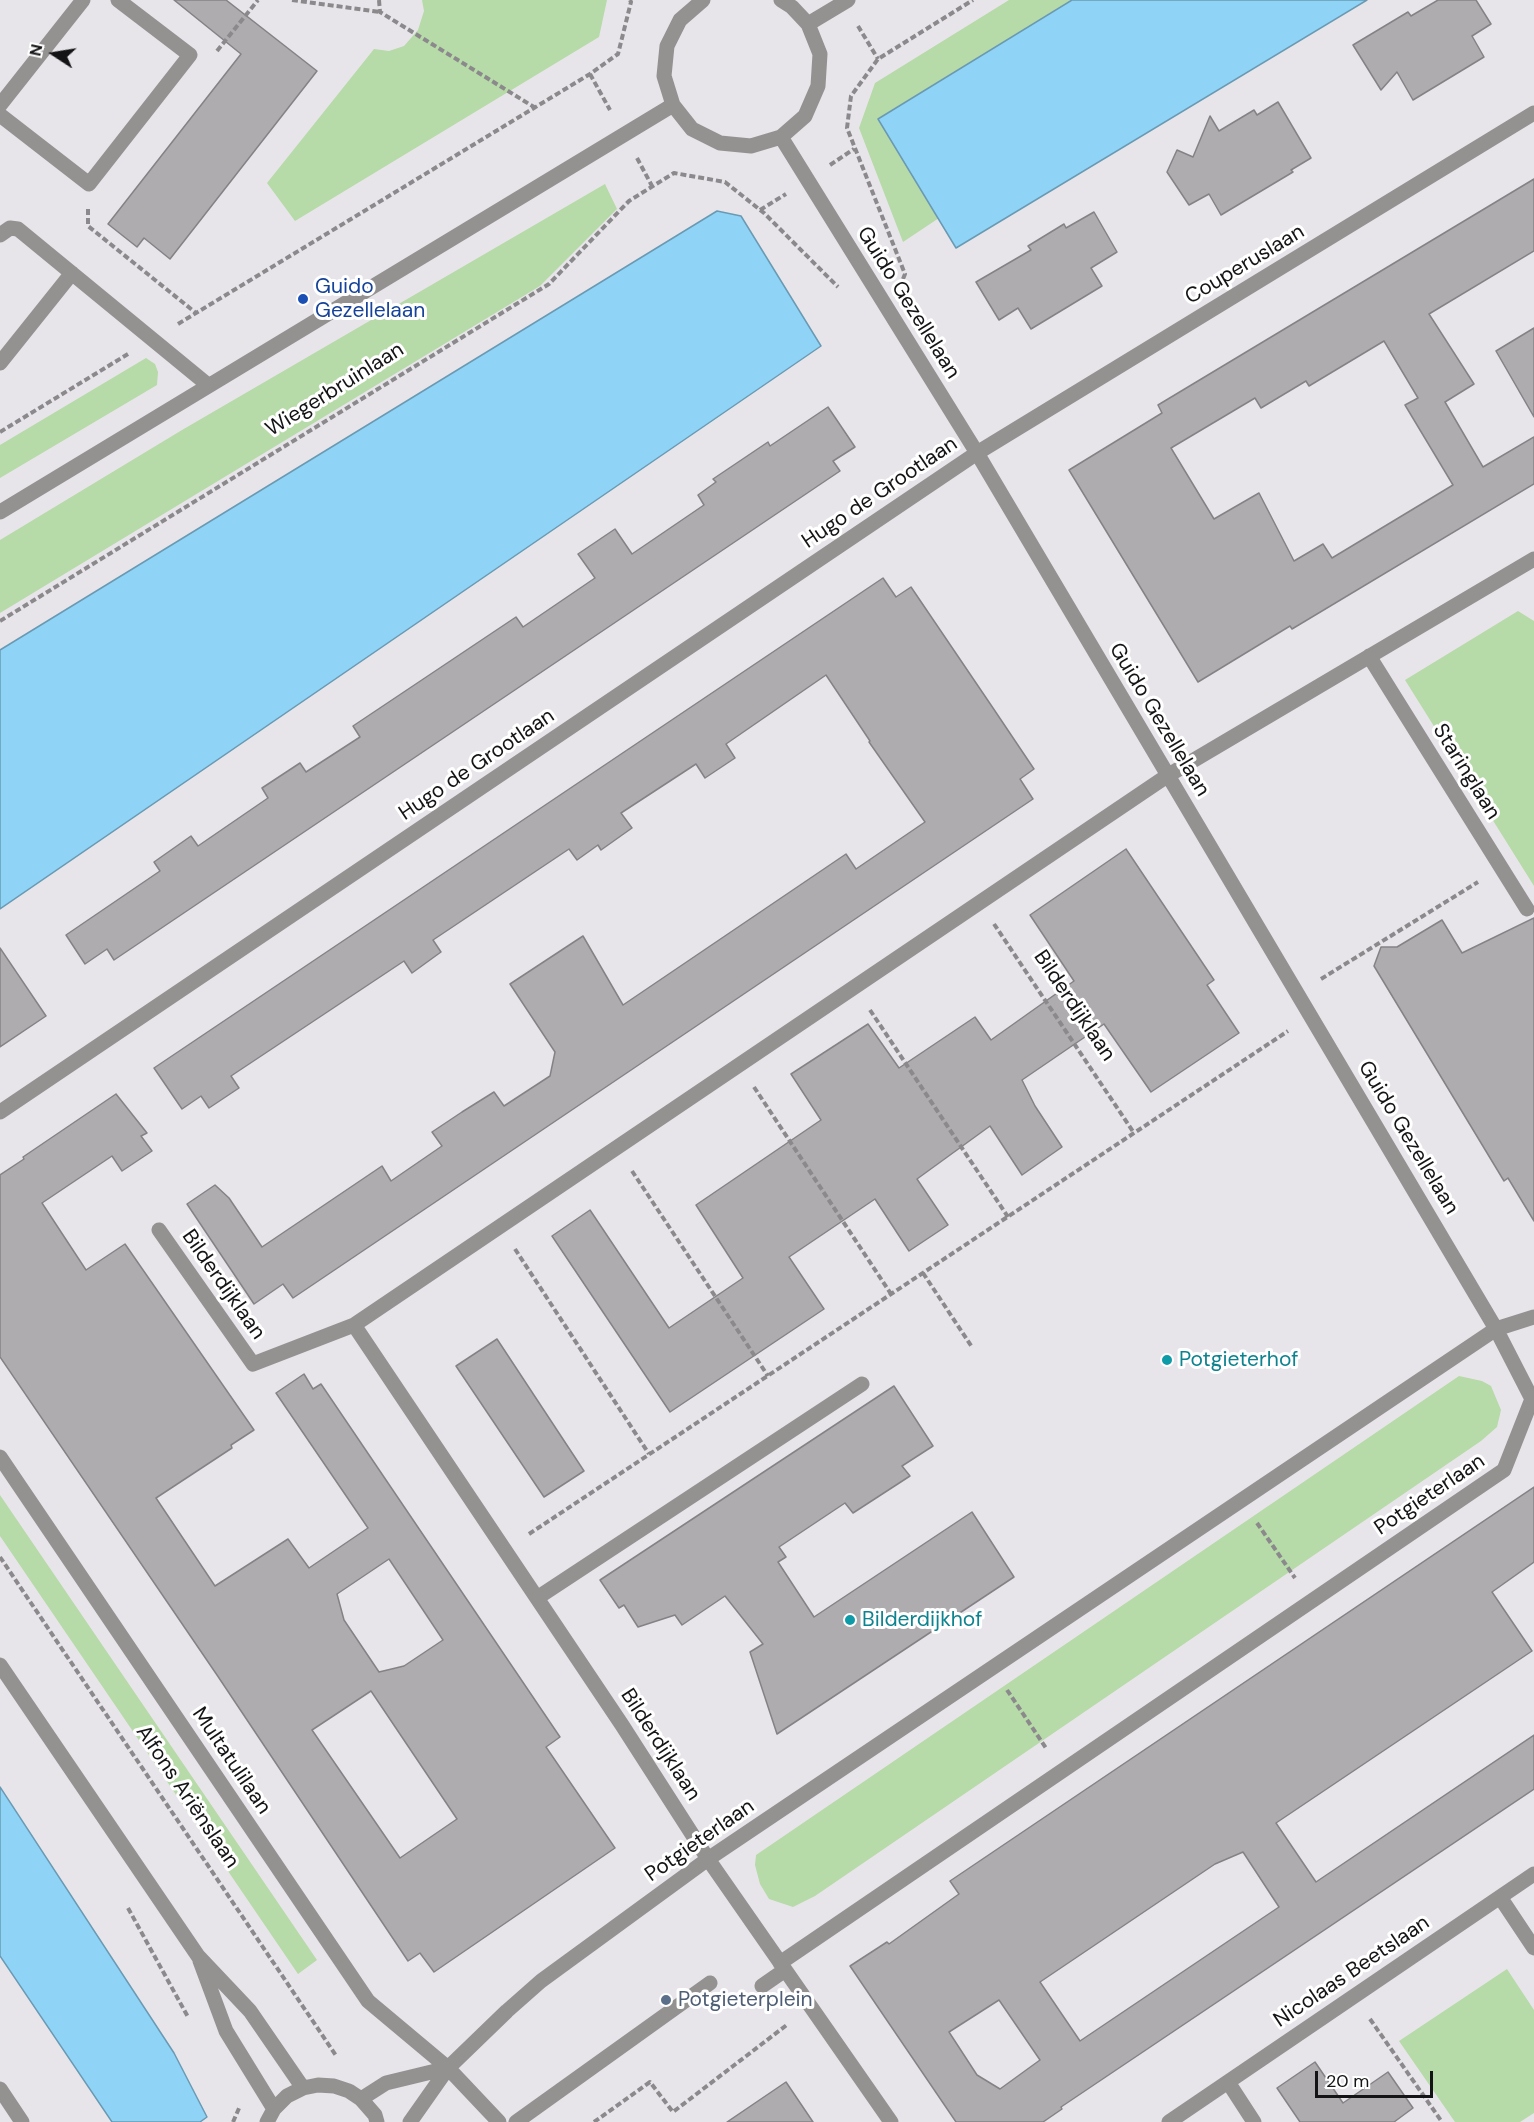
<!DOCTYPE html>
<html>
<head>
<meta charset="utf-8">
<style>
	body { margin:0 }
	#map { position:relative; width:1534px; height:2122px; overflow:hidden; background:#e8e5ea; font-family:"DM Sans",sans-serif }
	canvas { display:block }
	.north { position:absolute; left:24px; top:24px; width:60px; height:60px; -webkit-text-stroke:4px #fff; paint-order:stroke; rotate:282deg; font-size:16px; font-weight:700; line-height:24px; text-align:center; color:#141315 }
	.north::after { content:''; display:block; margin:auto; width:21px; height:27px; background:#141315; clip-path:polygon(50% 0,100% 100%,50% 72%,0 100%) }
	.scale { position:absolute; left:1315px; top:2071px; width:118px; height:27px; box-sizing:border-box; border:3px solid #141315; border-top:0; padding-left:8px; font-size:18px; line-height:21px; white-space:nowrap; color:#141315; -webkit-text-stroke:4px #fff; paint-order:stroke }
</style>
</head>
<body>
<div id="map">
<canvas width="1534" height="2122"></canvas>
<div class="north">N</div>
<div class="scale">20 m</div>
</div>
<script>
const c = document.querySelector('canvas').getContext('2d');
c.lineJoin = 'round';
function paint(path, color) { c.fillStyle = color; c.fill(path, 'evenodd'); }
const toPath = rows => new Path2D(rows.map(r => 'M' + r).join(''));
function strokePath(path, color, width, dash) { c.strokeStyle = color; c.lineWidth = width; c.lineCap = dash ? 'butt' : 'round'; c.setLineDash(dash || []); c.stroke(path); }
function drawText(font, color, halo, rows, align = 'center') {
  c.font = font + ' "DM Sans",sans-serif'; c.lineWidth = 6; c.setLineDash([]); c.textBaseline = 'middle'; c.strokeStyle = halo; c.fillStyle = color; for (const [text, x, y, turn = 0] of rows) {
    c.save(); c.translate(x, y); c.rotate((+turn || 0) * Math.PI / 180); c.textAlign = isNaN(turn) ? turn : align; if (halo) c.strokeText(text, 0, 0); c.fillText(text, 0, 0); c.restore();
  }
}
paint(toPath([
	[422,0,607,0,599,37,295,221,267,183,374,49,389,51,404,46,418,30,424,11],
	[1009,0,1072,0,879,119,939,218,903,242,859,128,875,83],
	[605,184,617,209,540,286,0,613,0,540,182,430],
	[146,358,155,364,158,372,157,385,0,478,0,445],
	[1518,611,1534,621,1534,886,1405,680],
	[1459,1376,1482,1381,1491,1386,1501,1410,1497,1427,1481,1441,815,1896,793,1907,769,1899,760,1884,755,1865,756,1855],
	[0,1495,317,1960,298,1974,0,1536],
	[1507,1969,1534,2010,1534,2113,1520,2122,1455,2122,1399,2041]
]), '#b6daa8');
const water = toPath([
	[1072,0,1367,0,956,248,878,119,1072,0],
	[717,211,741,216,821,346,0,909,0,650,717,211],
	[0,1787,174,2053,207,2117,200,2122,112,2122,0,1956,0,1787]
]);
paint(water, '#8fd4f7');
strokePath(water, '#6a9ab3', 1.5);
const building = toPath([
	[174,0,226,0,317,71,170,259,144,238,137,247,108,224,241,54,174,0],
	[1438,0,1476,0,1491,24,1472,36,1484,57,1413,100,1397,72,1381,90,1353,45,1408,12,1411,16,1438,0],
	[1278,102,1311,158,1291,170,1293,172,1221,215,1209,194,1189,205,1167,172,1177,150,1193,157,1210,116,1219,131,1254,110,1257,115,1278,102],
	[1534,179,1534,251,1429,314,1474,384,1445,402,1483,467,1534,437,1534,484,1292,629,1290,626,1198,682,1069,470,1162,413,1158,405,1534,179],
	[1384,341,1418,398,1405,405,1453,485,1332,558,1323,544,1294,561,1259,493,1214,519,1171,448,1255,398,1261,408,1306,381,1309,386,1384,341],
	[1094,212,1117,252,1091,268,1102,286,1031,329,1018,308,999,320,976,282,1031,250,1028,246,1064,224,1066,228,1094,212],
	[1534,328,1534,417,1496,351,1534,328],
	[828,407,855,447,833,461,840,471,114,960,107,949,85,964,66,935,160,871,154,862,191,836,198,846,268,798,262,788,300,763,306,772,360,737,353,726,516,617,523,627,595,578,578,554,615,529,632,554,704,505,698,495,716,482,713,479,768,442,770,446,828,407],
	[883,578,896,597,911,587,993,708,1034,769,1020,779,1033,799,293,1298,283,1284,254,1304,187,1204,215,1185,229,1198,262,1247,382,1166,391,1181,442,1146,432,1132,462,1112,494,1092,504,1106,550,1076,555,1052,510,984,583,936,623,1005,846,854,856,869,925,822,869,742,870,741,826,675,726,744,735,758,705,778,696,764,621,813,632,828,601,850,598,845,577,860,569,849,433,940,441,952,412,973,404,961,231,1076,239,1088,209,1108,201,1096,182,1109,154,1068,883,578],
	[1126,849,1214,980,1207,985,1239,1033,1151,1092,1104,1024,1022,1080,1035,1106,1062,1147,1022,1175,990,1126,917,1179,948,1225,909,1251,875,1199,789,1257,824,1309,670,1412,552,1236,590,1210,669,1328,743,1278,696,1205,821,1120,791,1074,868,1024,899,1068,975,1017,991,1040,1074,981,1030,915,1126,849],
	[1534,918,1534,1221,1508,1178,1504,1181,1374,966,1381,947,1397,947,1442,920,1462,953,1534,918],
	[0,948,46,1016,0,1047,0,948],
	[116,1094,147,1133,141,1136,152,1151,122,1171,112,1156,42,1203,86,1270,125,1244,254,1430,231,1445,232,1448,156,1498,215,1586,288,1539,309,1568,368,1528,276,1393,304,1374,313,1389,321,1384,560,1737,546,1747,615,1848,434,1972,420,1953,408,1961,217,1675,0,1357,0,1175,24,1159,23,1157,116,1094],
	[389,1559,443,1640,404,1666,379,1672,344,1620,337,1594,389,1559],
	[371,1691,457,1819,400,1858,312,1730,371,1691],
	[497,1339,584,1471,544,1497,456,1366,497,1339],
	[894,1386,933,1446,902,1466,910,1476,853,1513,845,1503,779,1547,786,1557,778,1562,814,1617,972,1512,1014,1577,777,1734,750,1652,763,1644,725,1596,682,1625,675,1615,638,1627,624,1605,619,1608,600,1580,894,1386],
	[1534,1487,1534,1562,1492,1592,1532,1651,1276,1823,1316,1882,1534,1735,1534,1789,1061,2107,1062,2109,1043,2122,956,2122,850,1966,887,1942,889,1944,959,1894,950,1881,1534,1487],
	[1243,1852,1279,1907,1080,2041,1040,1982,1215,1864,1243,1852],
	[999,2000,1040,2060,1000,2089,977,2075,949,2032,999,2000],
	[1315,2062,1343,2103,1388,2072,1413,2108,1394,2122,1300,2122,1277,2088,1315,2062],
	[786,2082,813,2122,727,2122,786,2082]
]);
paint(building, '#afacb0');
strokePath(building, '#858286', 1.5);
strokePath(toPath([
	[292,0,380,12],
	[379,0,380,12,534,107],
	[858,26,878,59],
	[217,51,258,0],
	[590,74,610,110],
	[637,158,652,186],
	[830,165,854,149],
	[88,209,88,226,196,313],
	[760,210,786,194],
	[903,279,905,274,847,128,851,96,878,59,973,0],
	[178,324,590,74,618,54,631,2,630,0],
	[0,432,128,354],
	[0,621,549,284,629,201,674,173,725,182,764,213,838,287],
	[994,924,1134,1133],
	[1321,979,1478,882],
	[870,1010,1008,1217],
	[754,1087,891,1294],
	[632,1171,768,1376],
	[515,1249,649,1454],
	[923,1273,972,1347],
	[1257,1523,1295,1578],
	[529,1534,1288,1031],
	[0,1557,337,2057],
	[1007,1690,1046,1748],
	[128,1908,188,2017],
	[1370,2019,1442,2122],
	[233,2122,240,2106],
	[594,2122,650,2082,673,2112,788,2024]
]), '#8b898c', 4, [6, 3]);
strokePath(toPath([
	[703,0,680,20,667,46,664,76,673,105,692,129,720,143,751,146,781,137,805,116,818,86,820,54,808,24,792,7,781,0],
	[808,24,848,0],
	[0,105,83,0],
	[0,115,89,184,190,55,118,0],
	[0,235,10,228,18,229,208,385],
	[0,363,72,273],
	[0,512,673,105],
	[1369,656,1527,909],
	[0,1112,977,453,1534,113],
	[159,1230,253,1364,354,1325,1167,776,1534,559],
	[354,1325,622,1725,708,1859,891,2122],
	[0,1457,368,2001,448,2068,499,2122],
	[537,1598,862,1384],
	[0,1665,198,1956,250,2011,303,2088],
	[1500,1897,1534,1948],
	[200,1961,226,2031,274,2109],
	[780,1963,1504,1470,1532,1399,1496,1329,977,453,781,137],
	[762,1986,785,1970],
	[1228,2082,1254,2122],
	[0,2089,22,2122],
	[361,2099,386,2083,448,2068],
	[267,2122,274,2109,287,2096,303,2088,318,2085,334,2086,349,2091,361,2099,375,2115,377,2122],
	[410,2122,448,2068,507,2011,541,1981,708,1859,1496,1329,1534,1317],
	[516,2122,710,1983],
	[1169,2122,1534,1874]
]), '#949291', 15);
for (const [x, y, r, color] of [
	[303,299,6,"#1a4fb4"],
	[1167,1360,6,"#0f9aa8"],
	[850,1620,6,"#0f9aa8"],
	[666,2000,6,"#5c6f8a"]
]) { const dot = new Path2D(); dot.arc(x, y, r, 0, 2 * Math.PI); c.fillStyle = color; c.fill(dot); strokePath(dot, '#fff', 2); }
drawText('21px', '#141315', '#fff', [
	["Couperuslaan",1245,265,-31],
	["Guido Gezellelaan",908,303,58],
	["Wiegerbruinlaan",335,390,-32],
	["Hugo de Grootlaan",880,493,-34],
	["Guido Gezellelaan",1159,720,59],
	["Hugo de Grootlaan",477,765,-34],
	["Staringlaan",1466,772,58],
	["Bilderdijklaan",1074,1006,56],
	["Guido Gezellelaan",1408,1138,59],
	["Bilderdijklaan",223,1285,55],
	["Potgieterlaan",1430,1495,-34],
	["Bilderdijklaan",660,1745,57],
	["Multatulilaan",231,1761,56],
	["Alfons Ariënslaan",187,1797,56],
	["Potgieterlaan",700,1841,-35],
	["Nicolaas Beetslaan",1352,1972,-34]
]);
drawText('21px', '#164399', '#fff', [
	["Guido",315,287],
	["Gezellelaan",315,311]
], 'left');
drawText('21px', '#0d838f', '#fff', [
	["Potgieterhof",1179,1360],
	["Bilderdijkhof",862,1620]
], 'left');
drawText('21px', '#4e5e75', '#fff', [
	["Potgieterplein",678,2000]
], 'left');
</script>
</body>
</html>
